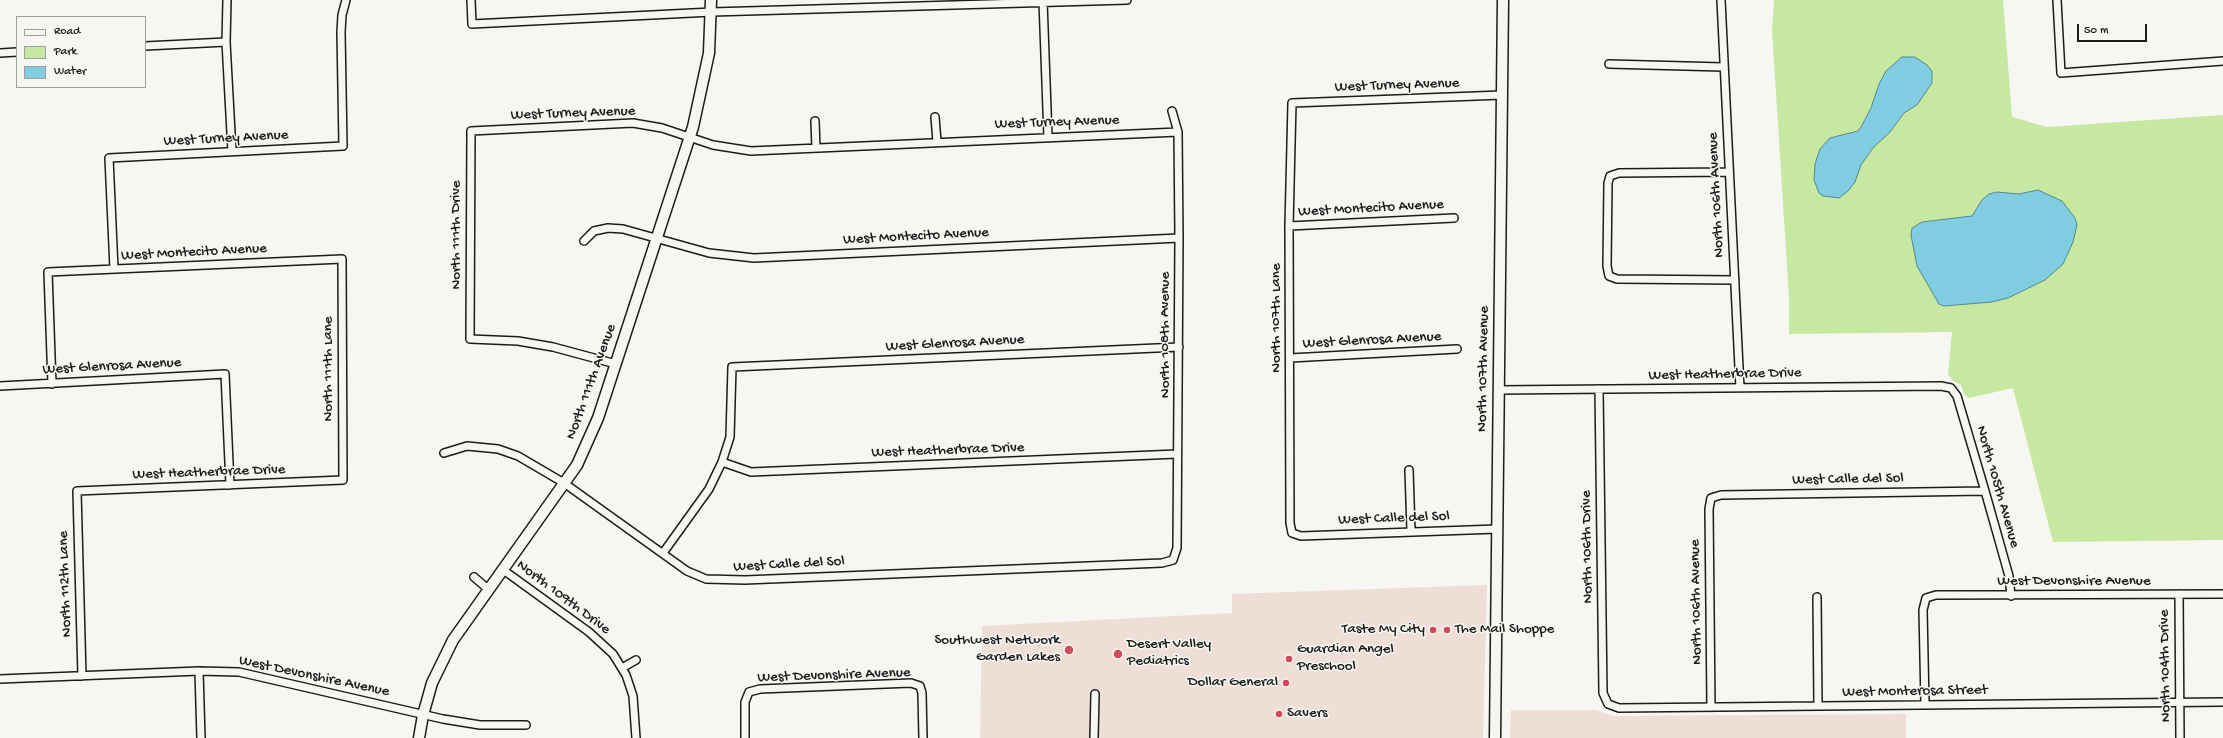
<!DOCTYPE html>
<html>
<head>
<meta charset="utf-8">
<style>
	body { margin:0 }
	#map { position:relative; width:2223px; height:738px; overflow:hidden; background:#f6f6f2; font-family:"Gochi Hand",sans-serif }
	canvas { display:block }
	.legend { position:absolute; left:16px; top:16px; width:130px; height:72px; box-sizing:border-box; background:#f6f6f2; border:1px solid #9f9f9c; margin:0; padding:5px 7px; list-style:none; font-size:12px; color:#1c1c1c }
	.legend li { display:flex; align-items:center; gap:8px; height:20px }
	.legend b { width:20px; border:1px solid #9f9f9c }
	.scale { position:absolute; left:2077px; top:24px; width:70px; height:18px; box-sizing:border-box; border:2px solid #1c1c1c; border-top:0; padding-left:5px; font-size:12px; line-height:14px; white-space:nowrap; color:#1c1c1c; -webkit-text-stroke:3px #f6f6f2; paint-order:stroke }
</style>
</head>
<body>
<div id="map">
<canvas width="2223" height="738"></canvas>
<ul class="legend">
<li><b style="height:5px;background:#f6f6f2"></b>Road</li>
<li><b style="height:11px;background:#c7e8a1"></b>Park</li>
<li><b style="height:11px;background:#80cce0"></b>Water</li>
</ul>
<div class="scale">50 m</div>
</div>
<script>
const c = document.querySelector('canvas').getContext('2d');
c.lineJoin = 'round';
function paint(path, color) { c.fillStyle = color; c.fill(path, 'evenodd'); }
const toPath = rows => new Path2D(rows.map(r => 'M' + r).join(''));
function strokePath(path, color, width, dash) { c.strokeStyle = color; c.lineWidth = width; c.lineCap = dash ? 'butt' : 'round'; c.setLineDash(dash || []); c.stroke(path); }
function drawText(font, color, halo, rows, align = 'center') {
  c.font = font + ' "Gochi Hand",sans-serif'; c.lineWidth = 3; c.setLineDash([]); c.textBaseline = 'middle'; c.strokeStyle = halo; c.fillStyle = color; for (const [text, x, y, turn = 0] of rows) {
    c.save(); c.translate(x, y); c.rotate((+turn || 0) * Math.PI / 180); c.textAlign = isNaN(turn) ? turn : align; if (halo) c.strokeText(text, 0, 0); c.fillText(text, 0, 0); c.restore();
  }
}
paint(toPath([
	[1487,585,1483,738,980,738,982,626,1232,613,1232,594],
	[1511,710,1595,710,1614,716,1906,714,1906,738,1510,738]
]), '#eeded5');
paint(toPath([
	[1774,0,2003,0,2012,117,2047,127,2223,115,2223,540,2053,542,2013,388,1969,398,1964,394,1961,385,1953,381,1948,374,1952,332,1789,334,1789,298,1772,30]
]), '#c7e8a1');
const water = toPath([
	[1902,57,1915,57,1927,65,1932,71,1932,83,1917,105,1904,113,1890,132,1873,148,1861,165,1855,182,1848,191,1839,198,1823,196,1819,193,1814,180,1815,164,1820,149,1830,138,1858,131,1861,127,1871,108,1879,84,1886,71,1902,57],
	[2038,190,2062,201,2075,218,2077,225,2073,242,2063,264,2045,280,2008,298,1992,302,1944,306,1939,304,1917,266,1911,235,1912,228,1922,222,1972,216,1982,200,1989,194,1997,192,2019,194,2038,190]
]);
paint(water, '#80cce0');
strokePath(water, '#588692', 1);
const street = toPath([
	[227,0,226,42,232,151],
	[471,0,472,24,712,12,1127,0],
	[1721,0,1740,388],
	[2057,0,2061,73,2223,61],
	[1043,1,1048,137],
	[145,46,226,42],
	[0,53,17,52],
	[1609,64,1723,67],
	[935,117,937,142],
	[815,121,816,148],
	[1728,172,1619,173,1610,176,1608,183,1607,266,1609,276,1617,279,1735,280],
	[1289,226,1454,218],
	[584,241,594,231,608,228,623,229,709,253,754,258,1179,238],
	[114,269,109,158,343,146,341,32,342,15,346,0],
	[1290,358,1457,349],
	[616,364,553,347,518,341,470,339,471,131,633,123,662,128,713,145,751,151,1178,132],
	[52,384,48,272,342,259,343,480,77,491,82,676],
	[0,386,225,374,230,485],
	[1599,389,1603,693,1608,704,1619,708,2223,702],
	[1499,390,1941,386,1951,388,1957,396,1985,491,2009,576,2011,596],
	[444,453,467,446,498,449,518,456,564,483,687,571,706,579,745,580,1162,563,1173,560,1177,548,1179,238,1178,132,1172,111],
	[722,462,751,472,1177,454],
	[1409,470,1411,531],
	[1497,529,1301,536,1292,533,1290,523,1289,226,1292,103,1502,95],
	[663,553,709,489,722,462,730,437,732,367,1179,347],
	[502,569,589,632,613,654,626,675,633,696,636,738],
	[474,577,488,589],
	[2179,594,2180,738],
	[1817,597,1818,706],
	[622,668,636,660],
	[199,671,201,738],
	[0,679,199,671,239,672,443,719,480,725,526,725],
	[1925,704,1923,610,1926,598,1936,595,2223,594],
	[1711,707,1709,509,1711,498,1721,495,1985,491],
	[745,738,745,702,749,692,760,689,911,683,920,686,922,693,923,738],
	[1094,738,1095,694]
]);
const secondary = toPath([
	[419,738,423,715,432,683,453,640,577,465,598,418,693,127,709,53,711,0],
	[1495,738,1503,0]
]);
strokePath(street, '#1c1c1c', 10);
strokePath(secondary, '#1c1c1c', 13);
strokePath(street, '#f6f6f2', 7);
strokePath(secondary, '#f6f6f2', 10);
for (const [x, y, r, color] of [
	[1433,630,4,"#d1495b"],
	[1447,630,4,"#d1495b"],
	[1069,650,5,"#d1495b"],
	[1118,654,5,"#d1495b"],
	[1289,659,4,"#d1495b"],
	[1286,683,4,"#d1495b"],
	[1279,714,4,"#d1495b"]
]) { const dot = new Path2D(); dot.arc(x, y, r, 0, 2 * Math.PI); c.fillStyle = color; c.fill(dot); strokePath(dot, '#f6f6f2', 1.5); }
drawText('15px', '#1c1c1c', '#f6f6f2', [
	["West Turney Avenue",1397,86,-2],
	["West Turney Avenue",573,114,-2],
	["West Turney Avenue",1057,123,-2],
	["West Turney Avenue",226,139,-3],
	["North 106th Avenue",1717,195,-93],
	["West Montecito Avenue",1371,209,-3],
	["North 111th Drive",457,235,-90],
	["West Montecito Avenue",916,237,-3],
	["West Montecito Avenue",194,253,-3],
	["North 107th Lane",1277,318,-90],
	["North 108th Avenue",1166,335,-90],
	["West Glenrosa Avenue",1372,341,-3],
	["West Glenrosa Avenue",955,344,-3],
	["West Glenrosa Avenue",112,367,-3],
	["North 111th Lane",329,369,-90],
	["North 107th Avenue",1484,369,-89],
	["West Heatherbrae Drive",1725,375,-1],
	["North 111th Avenue",592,382,-70],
	["West Heatherbrae Drive",948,451,-2],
	["West Heatherbrae Drive",209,473,-2],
	["West Calle del Sol",1848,480,-1],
	["North 105th Avenue",1997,487,74],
	["West Calle del Sol",1394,519,-2],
	["North 106th Drive",1588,547,-91],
	["West Calle del Sol",789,565,-3],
	["West Devonshire Avenue",2074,582],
	["North 112th Lane",66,584,-92],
	["North 109th Drive",563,598,37],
	["North 106th Avenue",1697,602,-91],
	["North 104th Drive",2166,666,-91],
	["West Devonshire Avenue",834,676,-2],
	["West Devonshire Avenue",314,677,12],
	["West Monterosa Street",1915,692,-1]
]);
drawText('15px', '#1c1c1c', '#f6f6f2', [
	["Taste My City",1425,630,"right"],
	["The Mail Shoppe",1455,630],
	["Southwest Network",1060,641,"right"],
	["Garden Lakes",1060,658,"right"],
	["Desert Valley",1127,645],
	["Pediatrics",1127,662],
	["Guardian Angel",1297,650],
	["Preschool",1297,667],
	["Dollar General",1278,683,"right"],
	["Savers",1287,714]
], 'left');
</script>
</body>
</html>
